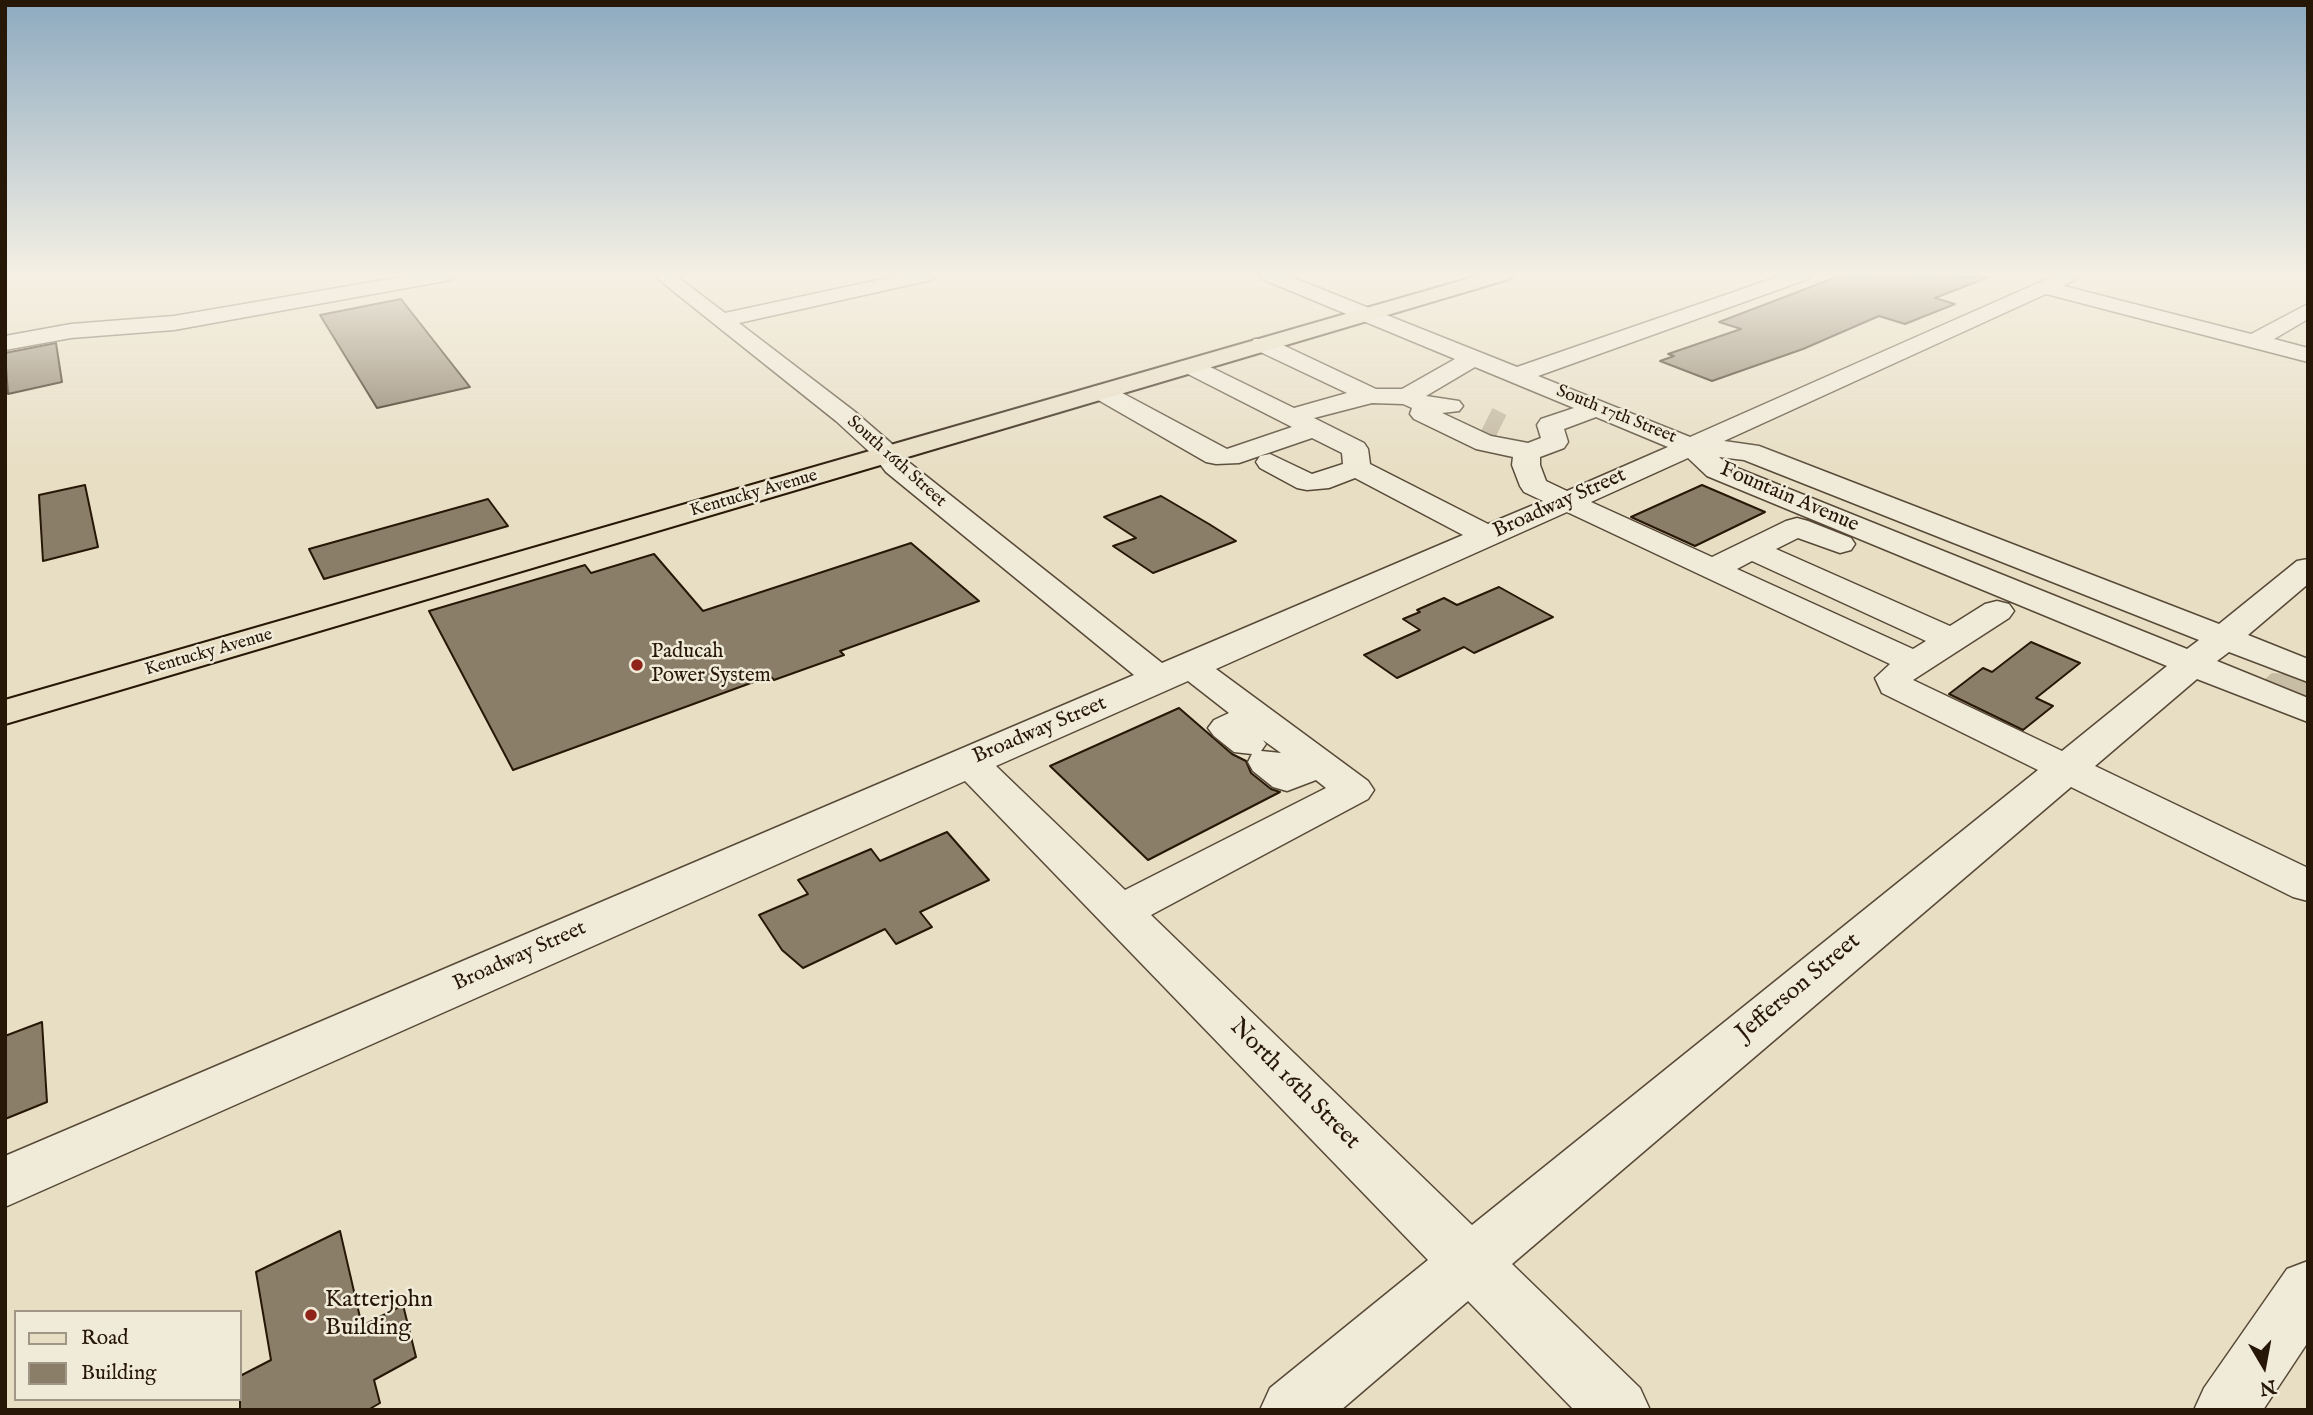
<!DOCTYPE html>
<html>
<head>
<meta charset="utf-8">
<style>
	body { margin:0 }
	#map { position:relative; width:2313px; height:1415px; overflow:hidden; background:#e8dec4; font-family:"IM FELL English",serif }
	canvas { display:block }
	.frame { position:absolute; inset:0; border:7px solid #271706; pointer-events:none }
	.legend { position:absolute; left:14px; top:1310px; width:228px; height:91px; box-sizing:border-box; background:#f0ead9; border:2px solid #a09685; margin:0; padding:9px 12px; list-style:none; font-size:21px; color:#271706 }
	.legend li { display:flex; align-items:center; gap:14px; height:35px }
	.legend b { width:35px; border:2px solid #a09685 }
	.north { position:absolute; left:2229px; top:1331px; width:70px; height:70px; -webkit-text-stroke:5px #f0ead9; paint-order:stroke; rotate:170deg; font-size:19px; font-weight:700; line-height:28px; text-align:center; color:#271706 }
	.north::after { content:''; display:block; margin:auto; width:24px; height:32px; background:#271706; clip-path:polygon(50% 0,100% 100%,50% 72%,0 100%) }
</style>
</head>
<body>
<div id="map">
<canvas width="2313" height="1415"></canvas>
<div class="frame"></div>
<ul class="legend">
<li><b style="height:9px;background:#e8dec4"></b>Road</li>
<li><b style="height:19px;background:#8b7e69"></b>Building</li>
</ul>
<div class="north">N</div>
</div>
<script>
const c = document.querySelector('canvas').getContext('2d');
c.lineJoin = 'round';
function paint(path, color) { c.fillStyle = color; c.fill(path, 'evenodd'); }
const toPath = rows => new Path2D(rows.map(r => 'M' + r).join(''));
function strokePath(path, color, width, dash) { c.strokeStyle = color; c.lineWidth = width; c.lineCap = dash ? 'butt' : 'round'; c.setLineDash(dash || []); c.stroke(path); }
function drawText(font, color, halo, rows, align = 'center') {
  c.font = font + ' "IM FELL English",serif'; c.lineWidth = 5; c.setLineDash([]); c.textBaseline = 'middle'; c.strokeStyle = halo; c.fillStyle = color; for (const [text, x, y, turn = 0] of rows) {
    c.save(); c.translate(x, y); c.rotate((+turn || 0) * Math.PI / 180); c.textAlign = isNaN(turn) ? turn : align; if (halo) c.strokeText(text, 0, 0); c.fillText(text, 0, 0); c.restore();
  }
}
paint(toPath([
	[2272,673,2287,674,2308,681,2308,704,2267,685,2264,680]
]), '#c7bca4');
const building = toPath([
	[1842,275,1989,277,1935,298,1955,304,1905,324,1879,316,1803,349,1712,381,1660,361,1674,356,1668,354,1741,329,1719,322,1842,275],
	[401,299,470,387,377,408,320,315,401,299],
	[56,343,62,382,8,394,5,353,56,343],
	[85,485,98,547,43,561,39,495,85,485],
	[1702,485,1765,512,1695,546,1631,517,1702,485],
	[1161,496,1209,524,1236,541,1153,573,1113,546,1136,538,1104,517,1161,496],
	[488,499,508,526,324,579,309,549,488,499],
	[911,543,979,601,840,651,844,655,774,680,770,676,513,770,429,611,585,565,591,573,654,554,703,611,911,543],
	[1499,587,1553,617,1474,653,1464,647,1397,678,1364,655,1420,630,1403,619,1420,612,1417,610,1444,598,1457,605,1499,587],
	[2031,642,2080,663,2036,698,2053,706,2023,730,1949,694,1983,668,1992,672,2031,642],
	[1179,708,1232,754,1246,761,1251,773,1271,789,1280,792,1148,860,1050,766,1179,708],
	[947,832,989,880,920,912,932,927,896,944,885,929,803,968,782,950,759,915,808,894,798,880,871,849,880,861,947,832],
	[42,1022,47,1102,5,1119,5,1036,42,1022],
	[340,1231,362,1326,403,1305,416,1357,374,1380,380,1403,368,1410,240,1410,240,1376,271,1360,256,1272,340,1231]
]);
paint(building, '#8b7e69');
strokePath(building, '#271706', 2);
strokePath(toPath([
	[1486,421,1500,428]
]), '#c1b69e', 29, [29, 14]);
const minor = toPath([
	[413,275,455,275,452,279,445,281,174,330,71,338,5,350,5,336,71,324,174,316,413,275],
	[653,275,675,275,725,313,901,275,937,275,934,279,927,281,739,323,854,411,891,443,906,460,1162,663,1463,535,1355,478,1329,488,1307,490,1297,488,1260,468,1256,462,1260,456,1270,454,1312,474,1343,464,1342,453,1312,438,1239,463,1216,464,1206,462,1093,397,1090,392,1093,387,1102,385,1111,387,1227,449,1292,427,1182,371,1178,366,1182,361,1198,361,1294,408,1347,393,1254,349,1251,344,1254,339,1270,339,1376,389,1402,389,1455,359,1262,279,1259,275,1286,275,1517,367,1783,275,1811,275,1808,279,1538,376,1690,437,2056,275,2082,275,2064,286,2251,334,2308,304,2308,319,2274,339,2308,348,2308,362,2046,294,1724,441,1759,446,2219,624,2297,561,2308,559,2308,584,2248,635,2308,659,2308,682,2229,652,2217,661,2308,698,2308,722,2197,679,2095,766,2308,868,2308,901,2293,897,2071,787,1512,1264,1640,1388,1650,1410,1574,1410,1468,1301,1341,1410,1260,1410,1270,1388,1428,1260,965,781,5,1207,5,1156,1134,675,886,472,873,455,836,421,653,275],
	[1475,367,1574,408,1541,419,1537,425,1541,438,1528,443,1491,436,1442,413,1459,411,1463,406,1459,401,1426,396,1475,367],
	[1372,403,1403,404,1412,408,1410,414,1414,419,1476,449,1513,457,1512,465,1520,486,1524,492,1543,501,1488,524,1370,464,1368,449,1364,443,1314,418,1372,403],
	[1596,417,1668,447,1567,491,1546,481,1540,465,1540,457,1564,448,1568,442,1564,429,1596,417],
	[1719,457,1744,460,2199,640,2187,649,1727,464,1719,457],
	[1688,458,1707,476,2167,666,2062,751,1913,680,2009,618,2014,611,2009,604,1997,601,1985,604,1950,626,1776,549,1798,538,1840,553,1851,550,1855,544,1851,538,1808,521,1797,518,1786,521,1712,557,1591,502,1688,458],
	[1567,512,1890,664,1875,678,1882,693,2038,770,1472,1225,1151,915,1368,799,1374,790,1368,781,1216,669,1567,512],
	[1752,561,1926,641,1913,649,1737,569,1752,561],
	[1188,681,1229,713,1214,720,1208,728,1214,736,1234,752,1252,754,1248,762,1253,771,1273,787,1287,791,1316,780,1326,788,1125,890,996,766,1188,681],
	[1263,740,1281,753,1261,751,1266,744,1263,740],
	[2308,1261,2308,1342,2263,1410,2194,1410,2204,1388,2287,1269,2308,1261]
]);
const major = toPath([
	[1481,275,1513,275,1509,279,5,724,5,700,1481,275]
]);
strokePath(minor, '#574936', 3);
strokePath(major, '#271706', 4);
paint(minor, '#f0ead9');
paint(major, '#e8dec4');
const sky = c.createLinearGradient(0, 0, 0, 473);
sky.addColorStop(0, '#8daac0');
sky.addColorStop(0.58, '#f5f0e4');
sky.addColorStop(1, '#f5f0e400');
c.fillStyle = sky;
c.fillRect(0, 0, 2313, 473);
for (const [x, y, r, color] of [
	[637,665,7,"#8f2418"],
	[311,1315,7,"#8f2418"]
]) { const dot = new Path2D(); dot.arc(x, y, r, 0, 2 * Math.PI); c.fillStyle = color; c.fill(dot); strokePath(dot, '#f0ead9', 2.5); }
drawText('18px', '#271706', '#f0ead9', [
	["South 17th Street",1616,415,22],
	["South 16th Street",896,462,42],
	["Kentucky Avenue",754,494,-16],
	["Kentucky Avenue",209,653,-16]
]);
drawText('21px', '#271706', '#f0ead9', [
	["Fountain Avenue",1789,498,23],
	["Broadway Street",1560,504,-24],
	["Broadway Street",1040,731,-23],
	["Broadway Street",520,957,-24]
]);
drawText('21px', '#271706', '#f0ead9', [
	["Paducah",651,653],
	["Power System",651,677]
], 'left');
drawText('24px', '#271706', '#f0ead9', [
	["Jefferson Street",1799,988,-40],
	["North 16th Street",1294,1085,45]
]);
drawText('24px', '#271706', '#f0ead9', [
	["Katterjohn",325,1301],
	["Building",325,1329]
], 'left');
</script>
</body>
</html>
